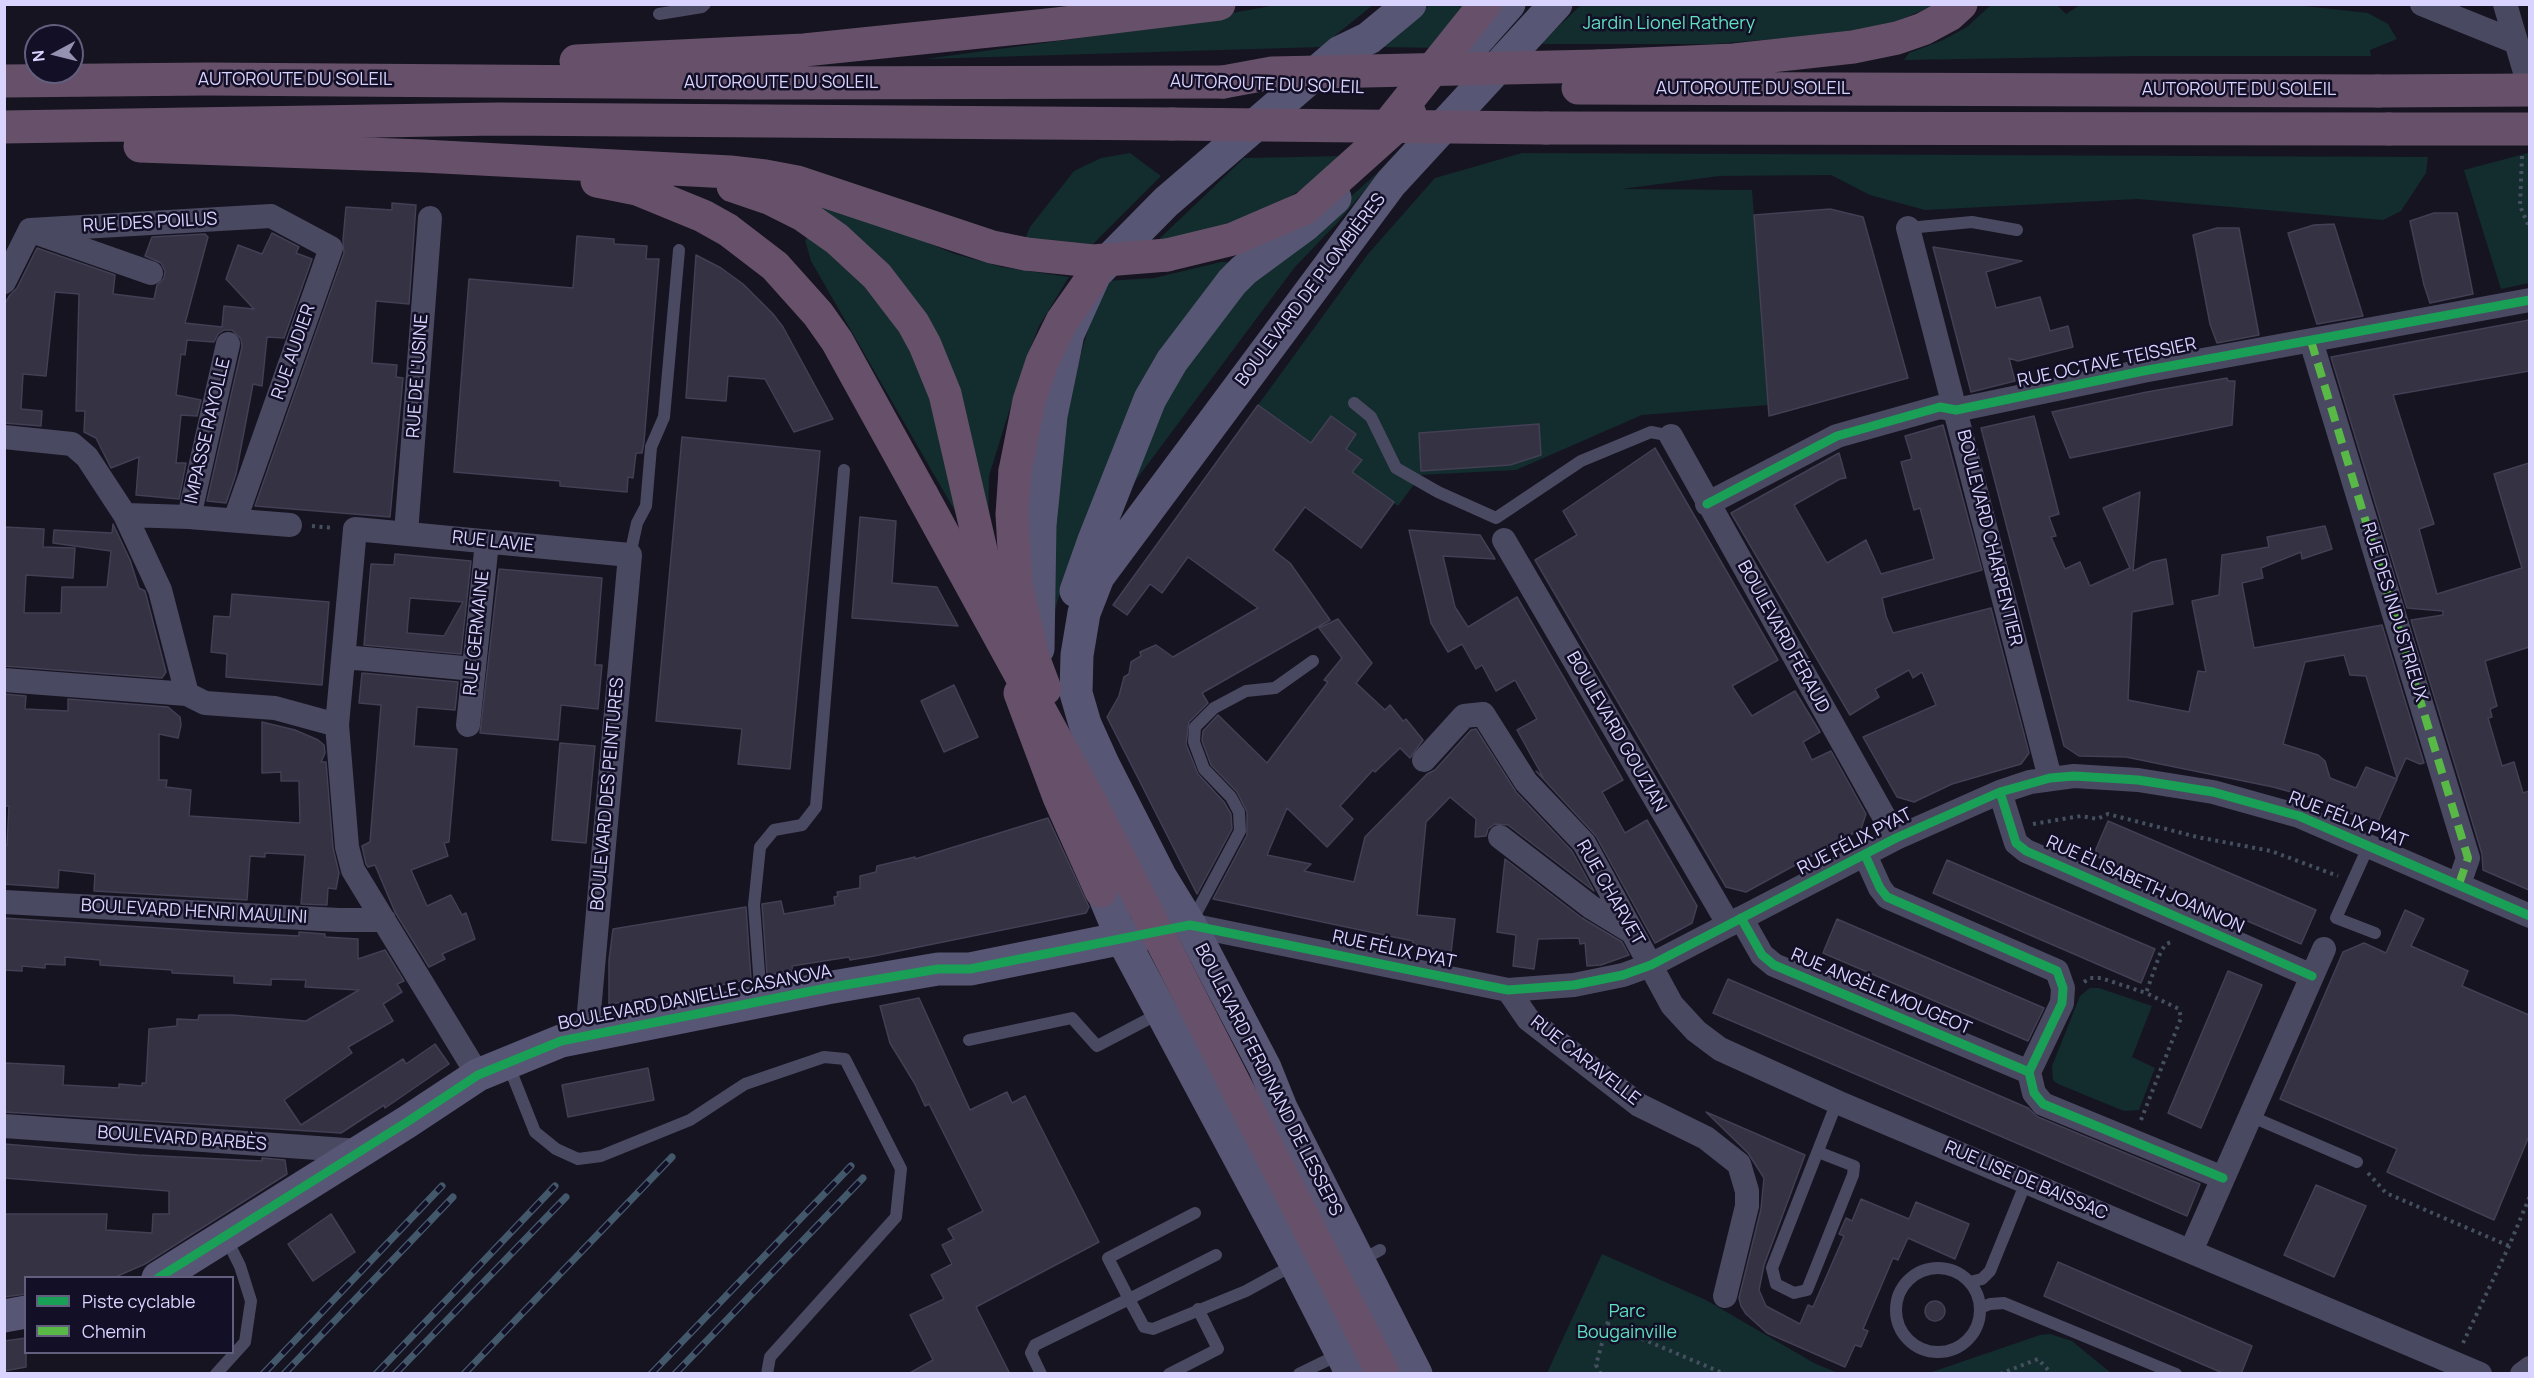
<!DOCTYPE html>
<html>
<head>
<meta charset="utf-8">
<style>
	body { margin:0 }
	#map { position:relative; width:2534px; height:1378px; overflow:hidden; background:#161421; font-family:Manrope,sans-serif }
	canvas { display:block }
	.frame { position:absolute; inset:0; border:6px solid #d9d4ff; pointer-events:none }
	.legend { position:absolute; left:24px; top:1276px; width:210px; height:78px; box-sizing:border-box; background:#130f26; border:2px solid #625e7d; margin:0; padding:8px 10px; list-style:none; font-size:18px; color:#d9d4ff }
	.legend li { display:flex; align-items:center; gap:12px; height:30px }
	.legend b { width:30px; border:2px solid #625e7d }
	.north { position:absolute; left:24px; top:24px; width:60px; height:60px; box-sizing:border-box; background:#130f26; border:2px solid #625e7d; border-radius:50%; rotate:263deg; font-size:16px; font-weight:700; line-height:24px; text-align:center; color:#d9d4ff }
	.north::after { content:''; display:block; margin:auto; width:21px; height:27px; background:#9591b1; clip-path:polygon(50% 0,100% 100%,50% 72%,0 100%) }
</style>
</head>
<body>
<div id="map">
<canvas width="2534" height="1378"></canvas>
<div class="frame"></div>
<ul class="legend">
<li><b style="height:8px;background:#1a9f57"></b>Piste cyclable</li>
<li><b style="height:8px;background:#58b947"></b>Chemin</li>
</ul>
<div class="north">N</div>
</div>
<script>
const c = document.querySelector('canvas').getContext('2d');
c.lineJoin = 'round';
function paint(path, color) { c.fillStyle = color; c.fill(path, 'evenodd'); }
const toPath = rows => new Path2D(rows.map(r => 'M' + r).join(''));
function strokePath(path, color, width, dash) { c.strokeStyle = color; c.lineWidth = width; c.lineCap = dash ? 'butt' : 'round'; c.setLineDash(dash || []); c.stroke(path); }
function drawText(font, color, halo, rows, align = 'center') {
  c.font = font + ' Manrope,sans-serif'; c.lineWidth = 5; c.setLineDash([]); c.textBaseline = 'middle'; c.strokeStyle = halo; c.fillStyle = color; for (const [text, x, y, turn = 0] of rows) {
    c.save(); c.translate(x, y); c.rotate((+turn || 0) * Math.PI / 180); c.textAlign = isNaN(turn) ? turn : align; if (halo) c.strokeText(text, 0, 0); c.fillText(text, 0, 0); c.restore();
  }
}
paint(toPath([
	[1276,5,1373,5,1321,47,925,59,1139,30],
	[1429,5,1477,5,1443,48,1380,47],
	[1581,5,1935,5,1897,21,1850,33,1713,44,1540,44],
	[1991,5,2057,5,2066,14,2078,6,2295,5,2368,13,2388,24,2397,39,2370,50,2371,56,2139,56,1904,60,1909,53,1941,41,1967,27],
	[1130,153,1161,176,1091,246,1024,241,1030,227,1074,171,1101,158],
	[1522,153,2428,157,2426,173,2401,211,2383,220,2138,199,1925,210,1870,195,1831,175,1719,176,1622,189,1752,190,1754,215,1830,209,1863,217,1908,377,1769,416,1768,405,1642,415,1516,470,1421,475,1398,506,1258,405,1368,254,1435,178],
	[2528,153,2529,283,2501,289,2464,170],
	[1345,156,1322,178,1271,207,1215,230,1156,242,1244,158],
	[1385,166,1338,222,1295,267,1115,508,1164,391,1241,288,1318,226],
	[809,202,865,218,955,254,1002,267,1069,277,1039,326,1021,373,989,476,988,540,956,392],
	[810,236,867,287,895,324,924,377,959,518,811,261,805,240],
	[1221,262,1228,262,1226,273,1141,396,1058,599,1050,630,1052,548,1067,402,1089,326,1105,281,1154,278],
	[2090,988,2099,988,2152,1006,2132,1057,2155,1068,2139,1110,2124,1111,2058,1084,2053,1080,2052,1066,2080,996],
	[1602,1254,1706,1300,1814,1363,1838,1373,1547,1373],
	[2050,1334,2072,1341,2111,1373,1929,1373,2040,1335]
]), '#132c2d');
const building = toPath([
	[392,203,416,205,409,304,376,301,372,363,397,365,396,377,403,378,390,517,255,506,344,253,343,240,346,207,392,210,392,203],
	[1830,209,1863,217,1908,378,1769,416,1754,215,1830,209],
	[2434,213,2457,213,2473,294,2430,303,2424,285,2410,221,2434,213],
	[2334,224,2363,316,2317,324,2288,233,2314,225,2334,224],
	[2217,228,2239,228,2259,335,2217,343,2210,324,2193,235,2217,228],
	[272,233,299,247,296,253,312,259,284,338,267,337,262,386,253,384,236,474,226,503,207,501,242,347,241,339,232,330,224,330,218,334,214,342,187,340,185,355,181,354,176,395,201,400,197,416,181,415,176,463,186,463,179,499,136,495,139,457,111,468,96,438,84,432,85,411,76,411,79,294,55,292,46,376,23,374,21,409,42,411,41,426,4,423,4,305,10,295,17,288,37,248,115,275,113,294,154,299,157,285,164,278,165,271,161,263,145,256,152,237,205,234,208,237,185,323,222,327,224,306,254,309,226,279,238,245,262,254,272,233],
	[577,236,614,239,614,244,647,246,646,259,659,259,644,442,642,453,636,453,633,478,628,477,627,492,560,486,560,481,454,472,469,279,573,288,577,236],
	[1933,247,2022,261,1986,272,1996,308,2040,297,2050,331,2068,326,2073,347,2018,361,2009,358,2015,381,1971,392,1933,247],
	[696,255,721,268,743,284,773,314,783,327,833,419,794,432,765,379,728,376,726,401,686,398,696,255],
	[2529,320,2529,371,2393,395,2434,524,2419,529,2437,594,2522,568,2494,474,2529,463,2529,647,2485,661,2497,706,2490,709,2492,717,2488,718,2502,766,2514,762,2523,793,2529,791,2529,890,2483,870,2482,854,2411,620,2443,615,2443,611,2407,608,2331,357,2529,320],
	[2227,378,2228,381,2235,381,2232,425,2070,458,2052,412,2147,392,2227,378],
	[1258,405,1311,443,1331,416,1356,434,1346,449,1362,460,1352,472,1394,502,1361,548,1305,507,1273,550,1290,563,1330,620,1202,693,1208,703,1189,722,1186,744,1198,774,1224,802,1231,814,1232,829,1197,894,1107,717,1119,696,1124,677,1129,674,1131,662,1141,656,1140,652,1156,645,1173,657,1258,608,1188,557,1162,593,1150,584,1127,615,1113,605,1258,405],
	[2034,416,2059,514,2049,517,2056,536,2051,537,2065,569,2080,562,2090,586,2130,568,2103,508,2140,492,2133,571,2152,562,2166,559,2173,604,2132,612,2128,700,2189,712,2198,671,2206,672,2192,601,2219,595,2222,555,2269,547,2267,537,2325,526,2332,549,2302,559,2301,552,2261,568,2263,578,2242,583,2254,648,2382,625,2424,763,2420,764,2406,758,2397,778,2366,676,2350,675,2344,655,2305,662,2283,744,2318,755,2325,761,2330,778,2356,788,2366,767,2397,779,2377,824,2309,797,2273,787,2126,757,2079,756,2064,746,1981,428,2034,416],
	[1539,424,1541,455,1510,465,1421,471,1419,433,1539,424],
	[1943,425,1982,570,1882,598,1886,616,1893,633,1991,608,2029,753,2021,764,1952,784,1914,802,1897,797,1863,737,1936,705,1922,672,1913,678,1909,670,1875,689,1879,697,1850,715,1731,513,1839,453,1846,478,1840,479,1794,505,1827,563,1866,540,1881,574,1934,559,1920,508,1914,510,1901,462,1912,459,1905,436,1943,425],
	[682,437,820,451,790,769,738,764,742,729,656,721,682,437],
	[1655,448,1778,660,1732,686,1752,716,1795,691,1820,732,1803,742,1812,760,1831,751,1866,814,1861,829,1746,892,1726,887,1535,560,1577,535,1563,511,1655,448],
	[860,517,896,521,892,583,937,587,958,626,852,618,860,517],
	[113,524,130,560,139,588,145,591,166,672,162,678,4,666,4,527,44,529,43,547,75,548,73,578,26,575,24,613,61,613,62,587,107,587,111,551,53,543,54,530,112,533,113,524],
	[1409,530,1480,535,1495,559,1443,556,1455,607,1468,627,1517,597,1623,780,1602,792,1625,833,1647,820,1697,906,1692,923,1655,943,1596,836,1536,771,1543,777,1517,730,1537,719,1515,680,1496,691,1482,665,1476,669,1462,644,1448,652,1431,623,1409,530],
	[395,554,471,561,461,654,364,645,371,564,394,565,395,554],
	[410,598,463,602,444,636,407,633,410,598],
	[499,569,602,578,595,665,602,665,598,709,561,705,558,740,480,733,499,569],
	[232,594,329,602,322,685,226,677,227,654,211,652,214,616,230,617,232,594],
	[1338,619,1372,663,1356,683,1385,710,1390,705,1403,721,1406,719,1423,740,1410,758,1400,748,1375,772,1373,770,1340,806,1353,819,1327,847,1287,808,1267,855,1311,864,1304,871,1354,882,1365,837,1427,774,1435,770,1471,730,1476,729,1516,792,1572,851,1594,891,1508,825,1495,824,1488,829,1486,836,1475,837,1476,819,1450,797,1426,822,1417,915,1455,919,1451,953,1413,944,1413,941,1213,899,1247,835,1247,812,1237,792,1211,765,1202,741,1203,731,1218,715,1267,763,1328,682,1324,680,1342,658,1319,628,1338,619],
	[362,673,458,682,455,710,417,707,414,746,457,749,449,842,444,843,448,856,411,870,427,906,451,895,462,915,466,913,475,939,442,954,445,959,429,967,395,912,375,865,368,867,366,864,362,846,370,842,381,705,359,703,362,673],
	[954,685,978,737,944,752,921,701,954,685],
	[4,694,26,696,25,709,68,711,68,699,168,707,180,717,181,725,178,738,159,734,159,780,167,780,166,787,191,790,189,816,300,823,299,781,281,781,281,772,262,773,262,722,295,730,318,740,324,745,325,753,321,762,326,762,333,848,339,873,336,889,328,888,327,905,301,904,305,855,265,853,265,857,250,856,247,900,94,891,95,874,59,870,58,888,4,884,4,845,7,845,9,806,4,806,4,694],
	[560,743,595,746,586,843,552,840,560,743],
	[1048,818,1089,907,1086,913,874,956,850,960,849,957,792,966,793,971,767,975,762,904,781,901,784,914,835,905,834,897,838,896,837,892,860,888,860,876,876,872,877,866,915,857,915,859,1048,818],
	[2108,821,2316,910,2301,944,2096,856,2096,849,2108,821],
	[1505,859,1582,918,1622,942,1629,955,1601,965,1587,966,1585,943,1580,944,1579,938,1538,939,1534,969,1513,966,1516,935,1497,932,1505,859],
	[1947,860,2155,949,2141,983,1933,893,1947,860],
	[746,907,751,979,662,997,609,1004,609,960,613,929,746,907],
	[2405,910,2424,919,2411,946,2468,971,2462,986,2529,1015,2529,1136,2494,1220,2387,1172,2397,1149,2280,1099,2343,952,2364,943,2386,953,2405,910],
	[4,918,236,933,299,936,299,932,325,934,325,937,358,939,358,959,385,950,404,981,397,984,402,992,383,1004,393,1021,348,1047,352,1053,284,1100,301,1125,403,1059,406,1064,435,1044,449,1064,385,1108,384,1105,341,1133,4,1112,4,1063,64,1066,63,1085,119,1088,119,1084,142,1086,142,1083,146,1083,149,1029,177,1026,177,1019,198,1020,199,1015,232,1015,306,1021,359,990,305,987,306,980,271,979,271,985,234,983,234,976,172,973,172,970,100,965,100,960,65,957,65,965,45,964,45,968,22,966,22,971,4,970,4,918],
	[1837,919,2044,1008,2028,1041,1823,953,1837,919],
	[2228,971,2262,985,2201,1128,2168,1113,2228,971],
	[1728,979,2028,1108,2038,1117,2200,1184,2187,1216,1713,1013,1728,979],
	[919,998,970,1110,1007,1092,1012,1103,1025,1096,1099,1242,976,1307,1010,1374,908,1374,933,1360,910,1315,944,1299,931,1275,952,1264,942,1245,954,1239,948,1229,983,1211,929,1104,925,1106,915,1084,890,1043,880,1006,919,998],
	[648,1068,654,1100,568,1117,562,1085,648,1068],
	[1706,1112,1805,1155,1764,1265,1759,1290,1766,1306,1800,1324,1808,1305,1813,1307,1844,1236,1839,1234,1846,1218,1852,1221,1861,1199,1909,1219,1916,1202,1969,1224,1955,1259,1908,1238,1898,1260,1893,1258,1863,1329,1868,1331,1861,1347,1855,1345,1845,1367,1767,1333,1746,1314,1741,1306,1739,1298,1761,1209,1764,1178,1748,1153,1706,1112],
	[4,1144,138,1155,262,1161,262,1158,285,1160,287,1174,145,1264,113,1278,26,1278,26,1294,4,1297,4,1214,107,1214,106,1230,152,1233,153,1214,169,1214,169,1191,4,1178,4,1144],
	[2316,1185,2366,1206,2334,1277,2284,1255,2316,1185],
	[331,1214,355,1252,313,1281,288,1244,331,1214],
	[2058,1262,2252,1346,2241,1374,2225,1374,2044,1296,2058,1262],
	'1925 1311a10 10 0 1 1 20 0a10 10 0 1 1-20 0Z',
	[26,1338,26,1367,4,1371,4,1341,26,1338]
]);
paint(building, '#343243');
strokePath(building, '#433f54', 1.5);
strokePath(toPath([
	[2522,156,2520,206,2530,229],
	[312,526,334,528],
	[2033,824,2081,816,2097,819,2108,814,2197,837,2271,851,2338,876],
	[2084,982,2090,978,2101,978,2146,993],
	[2141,1120,2181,1018,2179,1009,2146,993,2161,951,2166,944,2174,941],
	[2368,1173,2386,1193,2509,1246],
	[1607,1324,1725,1374],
	[2463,1343,2509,1246,2530,1196],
	[1601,1374,1596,1365,1613,1303],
	[2000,1374,2038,1359,2052,1374]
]), '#44505f', 4, [3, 4.5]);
strokePath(toPath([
	[659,14,702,7,705,4],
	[1908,228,1972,222,2017,230],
	[1354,403,1371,417,1396,468,1438,492,1496,518,1581,461,1651,432,1671,436],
	[630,555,637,523,646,506,651,447,664,417,679,250],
	[2369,845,2336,918,2375,933],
	[1192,921,1240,831,1239,812,1231,797,1204,769,1194,742,1195,727,1214,708,1246,691,1275,688,1313,661],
	[761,1000,754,905,760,847,774,830,802,825,816,807,844,470],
	[969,1040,1072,1018,1097,1046,1160,1013],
	[508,1064,535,1132,556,1149,578,1159,601,1156,690,1120,745,1084,824,1057,845,1059,901,1169,896,1217,770,1357,767,1374],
	[2250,1116,2357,1162],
	[1818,1152,1854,1166,1853,1175,1807,1290,1794,1293,1776,1284,1772,1268,1837,1102],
	[1195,1213,1108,1258,1129,1299,1216,1255],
	[1360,1261,1380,1250],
	'1896 1310a42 42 0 1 1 84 0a42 42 0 1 1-84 0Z',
	[1970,1282,1982,1279,1990,1271,2026,1182],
	[1980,1308,1990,1304,2004,1303,2176,1374],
	[216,1374,245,1342,251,1301,240,1266,225,1236],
	[1041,1374,1031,1353,1035,1345,1129,1299,1144,1327,1153,1329,1246,1291,1295,1264],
	[1169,1374,1218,1349,1198,1309],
	[1299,1374,1340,1354]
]), '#4a4962', 12);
strokePath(toPath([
	[2422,4,2516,42],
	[2505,4,2530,89],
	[1908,228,2050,778],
	[30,230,271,216,331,248,235,520],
	[40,234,151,273],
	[4,282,30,230],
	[2311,341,2468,858,2459,884],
	[1671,436,1896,838],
	[4,437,72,444,87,457,125,515,160,590,187,694,205,703,275,708,337,725,347,847,353,870,478,1075],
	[1707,504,1837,436,1940,407,1956,410,2143,371,2530,300],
	[125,515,189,517,290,525],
	[189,517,228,344],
	[406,533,430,218],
	[1504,540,1729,925],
	[344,657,474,669],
	[4,680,187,694],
	[337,725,355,529,630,555,587,1034],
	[468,725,487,542],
	[1424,760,1464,716,1483,714,1526,782,1584,843,1672,1005,1696,1031,1720,1049,1837,1102,2480,1374],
	[2000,792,2016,843,2026,851,2312,976],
	[1500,837,1591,907,1632,932],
	[1865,855,1880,888,1887,897,2057,971,2063,988,2062,1003,2029,1072,2034,1093,2043,1104,2223,1178],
	[4,902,339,920,384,920],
	[1741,918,1762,955,1774,965,2029,1072],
	[1190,925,1508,990,1574,985,1623,975,1651,965,1896,838,2000,792,2030,782,2074,776,2138,780,2213,792,2299,816,2530,916],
	[1508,990,1528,1019,1639,1105,1706,1138,1739,1164,1747,1191,1747,1206,1725,1296],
	[4,1126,360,1151],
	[2191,1251,2324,949],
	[2522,1374,2530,1368]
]), '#4a4962', 24);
strokePath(toPath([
	[1454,66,1509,4],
	[1076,591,1094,540,1150,399,1172,361,1232,282,1244,270,1305,225,1335,198],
	[1038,649,1040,525,1051,416,1068,334,1095,274,1166,202,1340,52,1369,38,1410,4],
	[1091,864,1122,938,1296,1264,1352,1374],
	[158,1278,407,1122,478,1075,561,1041,827,988,938,969,970,969,1143,934],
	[4,1316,26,1312],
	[1416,1374,1281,1108,1265,1068,1190,925,1160,876,1103,764,1085,724,1076,693,1077,655,1084,613,1098,577,1391,183,1556,4]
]), '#575674', 33);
strokePath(toPath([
	[576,61,804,50,1057,24,1219,4],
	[1598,66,1734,60,1853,47,1897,38,1923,29,1949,15,1961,4],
	[4,81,207,79,751,83,1223,82],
	[1578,88,2378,91],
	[1388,125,1485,4],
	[4,127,499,119,1172,124],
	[1546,128,2389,129],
	[140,146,423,156,730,172,765,176,797,182,992,247,1026,254],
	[597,181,637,189,703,216,728,230,775,266,818,314,837,341,922,495],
	[733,186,771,199,803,215,837,239,877,276,913,323,925,345,945,394,998,624],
	[1167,255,1233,239,1305,208,1410,114],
	[1015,471,1029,401,1042,362,1062,321,1095,274],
	[1020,693,1059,797,1101,891],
	[1368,1344,1383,1374]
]), '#67516a', 33);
const rail = toPath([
	[263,1374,442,1186],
	[284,1374,453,1197],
	[376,1374,555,1186],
	[395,1374,566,1197],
	[464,1374,672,1157],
	[651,1374,851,1166],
	[675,1374,863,1178]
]);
strokePath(rail, '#43596b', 7);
strokePath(rail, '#130f26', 4.5, [14]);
strokePath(toPath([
	[1223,82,1272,73,1598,66],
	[2378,91,2530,90],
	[1172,124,1546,128],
	[2389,129,2530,129],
	[1026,254,1093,261,1167,255],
	[1015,471,1012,514,1016,585,1033,657,1045,689],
	[922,495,1093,807,1368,1344]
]), '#67516a', 33);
strokePath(toPath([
	[2311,341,2468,858,2459,884]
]), '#58b947', 8, [15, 8]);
strokePath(toPath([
	[1707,504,1837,436,1940,407,1956,410,2143,371,2530,300],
	[2000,792,2016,843,2026,851,2312,976],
	[1865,855,1880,888,1887,897,2057,971,2063,988,2062,1003,2029,1072,2034,1093,2043,1104,2223,1178],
	[1741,918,1762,955,1774,965,2029,1072],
	[158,1278,407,1122,478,1075,561,1041,827,988,938,969,970,969,1190,925,1508,990,1574,985,1623,975,1651,965,1896,838,2000,792,2050,778,2074,776,2138,780,2213,792,2299,816,2530,916]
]), '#1a9f57', 9);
drawText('18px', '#5fe0c0', '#130f26', [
	["Jardin Lionel Rathery",1669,24],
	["Parc",1627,1312],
	["Bougainville",1627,1333]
]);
drawText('18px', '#d9d4ff', '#130f26', [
	["AUTOROUTE DU SOLEIL",295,80],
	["AUTOROUTE DU SOLEIL",781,83],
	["AUTOROUTE DU SOLEIL",1267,85,2],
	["AUTOROUTE DU SOLEIL",1753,89],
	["AUTOROUTE DU SOLEIL",2239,90],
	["RUE DES POILUS",150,223,-3],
	["BOULEVARD DE PLOMBIÈRES",1311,290,-53],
	["RUE AUDIER",294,352,-71],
	["RUE OCTAVE TEISSIER",2107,363,-12],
	["RUE DE L'USINE",418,376,-86],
	["IMPASSE RAYOLLE",208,431,-77],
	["BOULEVARD CHARPENTIER",1989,538,76],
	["RUE LAVIE",493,542,6],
	["RUE DES INDUSTRIEUX",2394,612,73],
	["RUE GERMAINE",477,633,-84],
	["BOULEVARD FÉRAUD",1783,637,61],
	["BOULEVARD GOUZIAN",1616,732,60],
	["BOULEVARD DES PEINTURES",608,794,-85],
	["RUE FÉLIX PYAT",2348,820,21],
	["RUE FÉLIX PYAT",1855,842,-27],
	["RUE ÈLISABETH JOANNON",2145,885,24],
	["RUE CHARVET",1610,893,60],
	["BOULEVARD HENRI MAULINI",194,912,3],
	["RUE FÉLIX PYAT",1394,950,12],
	["RUE ANGÈLE MOUGEOT",1881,992,23],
	["BOULEVARD DANIELLE CASANOVA",695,998,-11],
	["RUE CARAVELLE",1585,1061,38],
	["BOULEVARD FERDINAND DE LESSEPS",1268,1080,63],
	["BOULEVARD BARBÈS",182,1139,4],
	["RUE LISE DE BAISSAC",2026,1181,23]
]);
</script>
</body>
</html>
